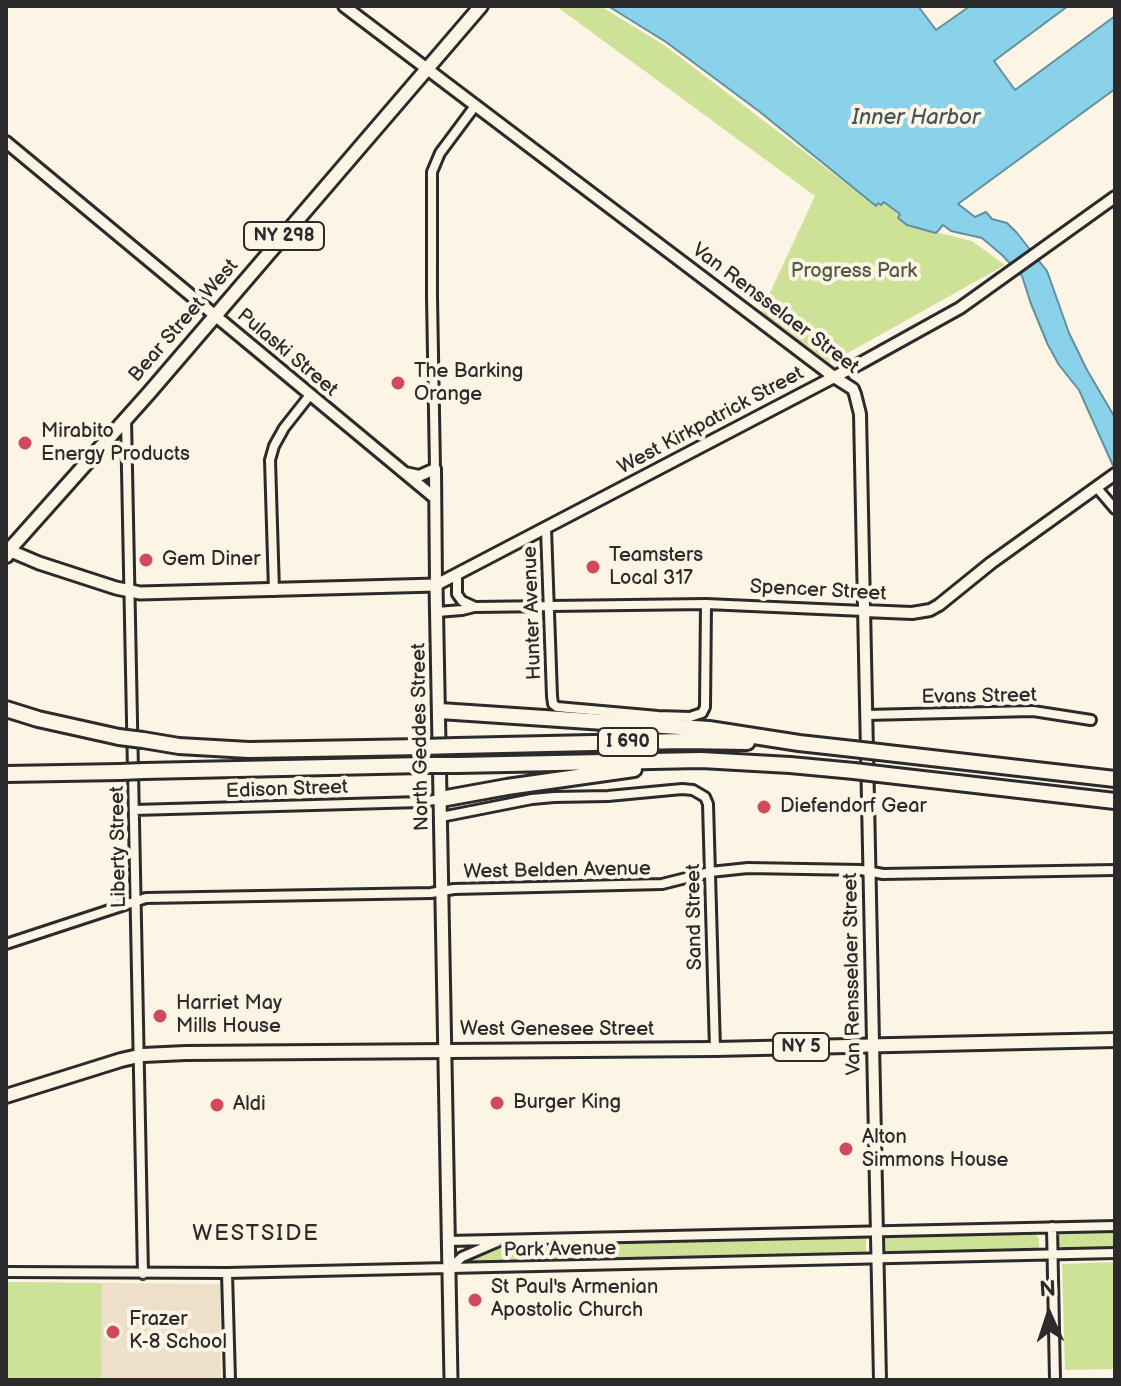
<!DOCTYPE html>
<html>
<head>
<meta charset="utf-8">
<style>
	body { margin:0 }
	#map { position:relative; width:1121px; height:1386px; overflow:hidden; background:#fcf5e5; font-family:"Balsamiq Sans",sans-serif }
	canvas { display:block }
	.frame { position:absolute; inset:0; border:8px solid #2b2b2b; pointer-events:none }
	.north { position:absolute; left:1009px; top:1274px; width:80px; height:80px; -webkit-text-stroke:6px #fcf5e5; paint-order:stroke; rotate:357deg; font-size:22px; font-weight:700; line-height:32px; text-align:center; color:#2b2b2b }
	.north::after { content:''; display:block; margin:auto; width:28px; height:36px; background:#2b2b2b; clip-path:polygon(50% 0,100% 100%,50% 72%,0 100%) }
</style>
</head>
<body>
<div id="map">
<canvas width="1121" height="1386"></canvas>
<div class="frame"></div>
<div class="north">N</div>
</div>
<script>
const c = document.querySelector('canvas').getContext('2d');
c.lineJoin = 'round';
function paint(path, color) { c.fillStyle = color; c.fill(path, 'evenodd'); }
const toPath = rows => new Path2D(rows.map(r => 'M' + r).join(''));
function strokePath(path, color, width, dash) { c.strokeStyle = color; c.lineWidth = width; c.lineCap = dash ? 'butt' : 'round'; c.setLineDash(dash || []); c.stroke(path); }
function drawText(font, color, halo, rows, align = 'center') {
  c.font = font + ' "Balsamiq Sans",sans-serif'; c.lineWidth = 8; c.setLineDash([]); c.textBaseline = 'middle'; c.strokeStyle = halo; c.fillStyle = color; for (const [text, x, y, turn = 0] of rows) {
    c.save(); c.translate(x, y); c.rotate((+turn || 0) * Math.PI / 180); c.textAlign = isNaN(turn) ? turn : align; if (halo) c.strokeText(text, 0, 0); c.fillText(text, 0, 0); c.restore();
  }
}
paint(toPath([
	[6,1282,220,1284,221,1380,6,1380]
]), '#eee0c8');
paint(toPath([
	[556,6,600,6,664,45,876,206,883,202,901,215,907,225,972,241,1005,265,830,363,761,312,815,196],
	[1115,1230,1115,1248,1064,1249,1056,1244,1057,1237,1062,1232],
	[1034,1233,1039,1238,1039,1248,1034,1250,891,1253,885,1252,884,1249,884,1240,888,1235],
	[861,1236,866,1238,866,1251,862,1254,461,1262,507,1244],
	[1115,1262,1115,1369,1065,1370,1062,1264],
	[6,1282,102,1283,101,1380,6,1380]
]), '#cde297');
const water = toPath([
	[608,6,918,6,936,30,970,6,1068,6,994,61,1015,90,1115,16,1115,89,958,204,975,217,986,212,992,219,1007,223,1017,233,1047,271,1069,333,1087,370,1114,416,1115,470,1079,390,1059,365,1048,345,1031,304,1022,276,1002,255,982,238,951,231,943,225,936,233,907,225,898,218,900,214,884,202,881,205,878,203,876,206,760,112,666,42,608,6]
]);
paint(water, '#89d2ea');
strokePath(water, '#638f9e', 2);
const minor = toPath([
	[126,419,143,1274],
	[435,469,432,297,432,172,440,153,475,106],
	[1097,488,1115,509],
	[546,529,552,696,553,704,557,707,658,716,690,717,702,713,705,707,706,604],
	[457,576,457,594,462,601,473,606],
	[274,591,270,460,274,446,284,428,310,395],
	[437,612,462,610,474,607,706,604,864,611],
	[866,715,1033,711,1091,720],
	[134,810,421,802,441,799],
	[441,817,532,799,554,797,608,796,682,789,693,790,705,797,708,804,715,1049],
	[6,944,146,898,431,893,454,889,662,884,710,872,748,868,861,870,883,874,1115,870],
	[1052,1227,1055,1380],
	[448,1241,1115,1226],
	[449,1269,462,1257,499,1241],
	[6,1272,227,1273,1115,1253],
	[227,1273,230,1380]
]);
const tertiary = toPath([
	[344,6,834,377,853,389,855,394,860,414,880,1380],
	[6,142,435,498],
	[405,473,419,476,435,469,436,585,859,364,960,308,1115,197],
	[864,611,912,613,930,610,939,605,991,563,1115,474]
]);
const secondary = toPath([
	[6,549,39,563,116,588,140,593,436,585,451,1380]
]);
const primary = toPath([
	[9,550,149,393,481,6],
	[6,1096,121,1060,143,1055,186,1053,715,1049,1115,1040]
]);
const motorway = toPath([
	[6,555,9,550],
	[6,709,38,719,119,737],
	[440,711,709,729,799,743,853,749],
	[143,740,179,746,249,750,423,747],
	[457,746,683,741,747,742],
	[879,752,1115,779],
	[458,765,701,760,790,765,854,771],
	[144,771,424,765],
	[6,774,120,772],
	[879,774,1115,801],
	[441,799,507,787,634,769]
]);
strokePath(minor, '#2b2b2b', 14);
strokePath(tertiary, '#2b2b2b', 16);
strokePath(secondary, '#2b2b2b', 17);
strokePath(primary, '#2b2b2b', 18);
strokePath(motorway, '#2b2b2b', 20);
strokePath(minor, '#fcf5e5', 8);
strokePath(tertiary, '#fcf5e5', 10);
strokePath(secondary, '#fcf5e5', 11);
strokePath(primary, '#fcf5e5', 12);
strokePath(motorway, '#fcf5e5', 14);
const motorwayBridge = toPath([
	[119,737,143,740],
	[423,747,457,746],
	[853,749,879,752],
	[424,765,458,765],
	[854,771,879,774],
	[120,772,144,771]
]);
strokePath(motorwayBridge, '#2b2b2b', 20, []);
strokePath(motorwayBridge, '#fcf5e5', 14);
for (const [x, y, r, color] of [
	[398,383,8,"#d1495b"],
	[25,443,8,"#d1495b"],
	[146,560,8,"#d1495b"],
	[593,567,8,"#d1495b"],
	[764,807,8,"#d1495b"],
	[160,1016,8,"#d1495b"],
	[497,1103,8,"#d1495b"],
	[217,1105,8,"#d1495b"],
	[846,1149,8,"#d1495b"],
	[475,1300,8,"#d1495b"],
	[113,1332,8,"#d1495b"]
]) { const dot = new Path2D(); dot.arc(x, y, r, 0, 2 * Math.PI); c.fillStyle = color; c.fill(dot); strokePath(dot, '#fcf5e5', 3); }
for (const [x, y, w] of [
	[284,236,80],
	[628,742,60],
	[801,1047,56]
]) { const box = new Path2D(); box.roundRect(x - w / 2, y - 14, w, 28, 6); c.fillStyle = '#fcf5e5'; c.fill(box); strokePath(box, '#2b2b2b', 2); }
drawText('bold 18px', '#2b2b2b', null, [
	["NY 298",284,236],
	["I 690",628,742],
	["NY 5",801,1047]
]);
drawText('20px', '#545946', '#fcf5e5', [
	["Progress Park",854,272]
]);
drawText('20px', '#2b2b2b', '#fcf5e5', [
	["Van Rensselaer Street",775,309,37],
	["Bear Street West",184,321,-49],
	["Pulaski Street",287,353,40],
	["West Kirkpatrick Street",711,421,-28],
	["Spencer Street",818,591,3],
	["Hunter Avenue",533,613,-92],
	["Evans Street",979,697,-1],
	["North Geddes Street",421,737,-91],
	["Edison Street",287,790,-2],
	["Liberty Street",119,847,-91],
	["West Belden Avenue",557,871,-1],
	["Sand Street",695,917,-91],
	["Van Rensselaer Street",853,974,-91],
	["West Genesee Street",557,1030],
	["Park Avenue",560,1250,-1]
]);
drawText('20px', '#2b2b2b', '#fcf5e5', [
	["The Barking",414,372],
	["Orange",414,395],
	["Mirabito",41,432],
	["Energy Products",41,455],
	["Teamsters",609,556],
	["Local 317",609,579],
	["Gem Diner",162,560],
	["Diefendorf Gear",780,807],
	["Harriet May",176,1004],
	["Mills House",176,1027],
	["Burger King",513,1103],
	["Aldi",233,1105],
	["Alton",862,1138],
	["Simmons House",862,1161],
	["St Paul's Armenian",491,1288],
	["Apostolic Church",491,1311],
	["Frazer",129,1320],
	["K-8 School",129,1343]
], 'left');
drawText('italic 22px', '#42555b', '#fcf5e5', [
	["Inner Harbor",916,118]
]);
c.letterSpacing = '2px';
drawText('22px', '#2b2b2b', '#fcf5e5', [
	["WESTSIDE",256,1234]
]);
c.letterSpacing = '0px';
</script>
</body>
</html>
